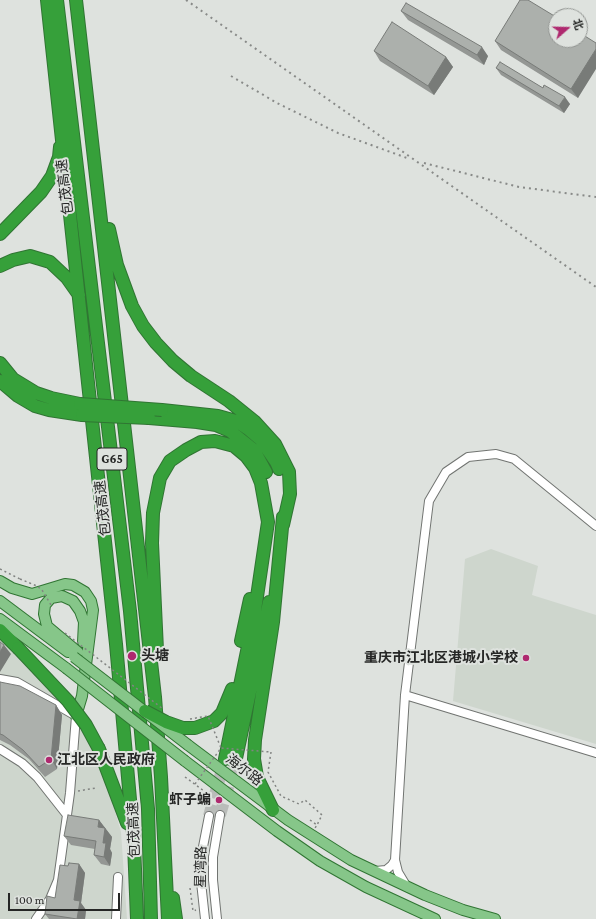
<!DOCTYPE html>
<html>
<head>
<meta charset="utf-8">
<style>
	body { margin:0 }
	#map { position:relative; width:596px; height:919px; overflow:hidden; background:#dee2de; font-family:"Crimson Pro","Noto Sans SC",serif }
	canvas { display:block }
	.north { position:absolute; left:548px; top:8px; width:40px; height:40px; box-sizing:border-box; background:#dee2de; border:1px solid #949794; border-radius:50%; rotate:70deg; font-size:11px; font-weight:700; line-height:16px; text-align:center; color:#252625 }
	.north::after { content:''; display:block; margin:auto; width:14px; height:18px; background:#af296f; clip-path:polygon(50% 0,100% 100%,50% 72%,0 100%) }
	.scale { position:absolute; left:8px; top:893px; width:112px; height:18px; box-sizing:border-box; border:2px solid #252625; border-top:0; padding-left:5px; font-size:12px; line-height:14px; white-space:nowrap; color:#252625; -webkit-text-stroke:3px #dee2de; paint-order:stroke }
</style>
</head>
<body>
<div id="map">
<canvas width="596" height="919"></canvas>
<div class="north">北</div>
<div class="scale">100 m</div>
</div>
<script>
const c = document.querySelector('canvas').getContext('2d');
c.lineJoin = 'round';
function paint(path, color) { c.fillStyle = color; c.fill(path, 'evenodd'); }
const toPath = rows => new Path2D(rows.map(r => 'M' + r).join(''));
function strokePath(path, color, width, dash) { c.strokeStyle = color; c.lineWidth = width; c.lineCap = dash ? 'butt' : 'round'; c.setLineDash(dash || []); c.stroke(path); }
function drawText(font, color, halo, rows, align = 'center') {
  c.font = font + ' "Crimson Pro","Noto Sans SC",serif'; c.lineWidth = 4; c.setLineDash([]); c.textBaseline = 'middle'; c.strokeStyle = halo; c.fillStyle = color; for (const [text, x, y, turn = 0] of rows) {
    c.save(); c.translate(x, y); c.rotate((+turn || 0) * Math.PI / 180); c.textAlign = isNaN(turn) ? turn : align; if (halo) c.strokeText(text, 0, 0); c.fillText(text, 0, 0); c.restore();
  }
}
paint(toPath([
	[491,549,538,566,532,595,596,615,596,744,453,701,465,559],
	[0,640,15,652,68,709,89,740,106,780,121,832,127,919,0,919]
]), '#ced6cd');
strokePath(toPath([
	[220,815,235,763],
	[209,816,225,759]
]), '#b9bcb9', 12, [12, 6]);
const minor = toPath([
	[0,679,17,682,76,716,70,793,58,880,50,899,36,919],
	[405,695,596,753],
	[0,749,22,763,37,777,67,815],
	[375,871,386,870,392,865,395,860],
	[407,887,398,872,395,860,405,695,429,501,446,472,468,457,496,454,514,459,596,526],
	[116,919,118,877],
	[205,919,201,882,201,857,209,816],
	[217,919,213,880,213,857,220,815]
]);
const major = toPath([
	[0,581,12,588,32,594,65,584,73,585,85,592,91,601,93,610,82,696,76,716],
	[0,601,68,652],
	[0,619,66,668],
	[78,652,47,626,44,614,45,605,51,598,62,596,73,601,80,611,84,622,83,642],
	[188,745,288,820,351,860,425,895,463,910,495,919],
	[185,761,277,831,320,861,366,887,435,919]
]);
const highway = toPath([
	[47,0,116,644,134,844,137,919],
	[57,0,130,611,148,809,151,919],
	[76,0,155,697,161,777,168,919],
	[109,229,117,265,132,306,143,326,156,343,173,361,191,376,229,401,255,422,275,444,289,472,290,494,283,525],
	[0,234,41,192,52,176,59,157,60,147],
	[0,266,13,260,30,256,50,262,67,278,79,295],
	[0,363,13,379,36,393,51,398,80,404],
	[0,381,18,396,35,406,49,410,82,415],
	[162,410,218,416,236,421,248,429,261,440,276,462,279,469],
	[149,418,197,422,216,425,230,431,254,450,266,472],
	[0,630,18,648],
	[241,641,250,599],
	[157,650,152,543,153,513,160,478,170,461,186,450,201,442,215,441,234,446,246,456,255,468,261,483,268,522,254,617,225,759],
	[183,728,195,728,214,721,222,713,232,689],
	[99,749,127,823],
	[235,763,269,602],
	[273,810,257,777,254,759,255,740,273,622,283,517],
	[173,898,176,919]
]);
strokePath(minor, '#717471', 10);
strokePath(major, '#307533', 12);
strokePath(highway, '#307533', 14);
strokePath(toPath([
	[0,569,20,579],
	[271,752,268,772,281,796,299,804,305,800,322,815,317,825],
	[185,777,212,797],
	[78,791,96,788],
	[310,820,317,825,315,828],
	[190,888,193,911,196,910]
]), '#828482', 1.5, [2, 3]);
strokePath(minor, '#fff', 8);
strokePath(major, '#86c689', 10);
strokePath(highway, '#36a03a', 12);
strokePath(toPath([
	[186,0,596,287],
	[231,76,277,103,338,133,407,158],
	[424,163,519,187,596,197]
]), '#888a88', 2, [2, 4]);
const majorBridge = toPath([
	[74,657,188,745],
	[66,668,185,761]
]);
const highwayBridge = toPath([
	[80,404,162,410],
	[82,415,149,418],
	[18,648,68,701,86,725,99,749],
	[145,711,166,722,183,728]
]);
strokePath(majorBridge, '#307533', 12, []);
strokePath(highwayBridge, '#307533', 14, []);
strokePath(toPath([
	[20,579,37,586,42,590,51,605],
	[65,633,163,709],
	[190,719,208,716,221,748],
	[195,784,221,748,271,752]
]), '#828482', 1.5, [2, 3]);
strokePath(majorBridge, '#86c689', 10);
strokePath(highwayBridge, '#36a03a', 12);
paint(toPath([
	[401,11,488,56,484,65,408,20],
	[495,41,596,43,578,98,501,50],
	[374,51,446,57,453,67,434,95,380,61],
	[496,68,570,104,564,113,501,75],
	[0,682,56,705,62,715,57,769,45,777,29,759,10,745,0,740],
	[99,820,112,837,110,849,112,853,110,866,101,864,94,855,95,849,71,845,64,836],
	[79,864,85,873,81,903,86,910,85,919,49,919,45,914,55,898,68,866]
]), '#949794');
paint(toPath([
	[482,47,488,56,484,65,477,55],
	[596,49,596,69,578,98,571,89],
	[446,57,453,67,434,95,428,86],
	[565,97,570,104,564,113,559,106],
	[4,645,11,654,0,672,0,652],
	[56,705,62,715,57,769,51,759],
	[99,820,112,837,110,849,112,853,110,866,104,857,103,843,98,827],
	[79,864,85,873,81,903,86,910,85,919,77,919,74,900]
]), '#787b78');
const building = toPath([
	[520,0,528,0,556,17,556,40,580,40,580,33,596,43,596,49,571,89,495,41,520,0],
	[406,3,482,47,477,55,401,11,406,3],
	[392,22,446,57,428,86,374,51,392,22],
	[500,62,543,88,544,85,565,97,559,106,496,68,500,62],
	[0,642,4,645,0,652,0,642],
	[0,682,20,686,56,705,51,759,39,767,23,750,3,735,0,734,0,682],
	[68,815,99,820,98,827,105,828,103,843,106,843,104,857,94,855,96,841,64,836,68,815],
	[69,863,79,864,74,900,80,901,77,919,45,914,47,896,55,898,60,865,68,866,69,863]
]);
paint(building, '#acb0ac');
strokePath(building, '#787b78', 1);
for (const [x, y, r, color] of [
	[132,656,5,"#af296f"],
	[526,658,4,"#af296f"],
	[49,760,4,"#af296f"],
	[219,800,4,"#af296f"]
]) { const dot = new Path2D(); dot.arc(x, y, r, 0, 2 * Math.PI); c.fillStyle = color; c.fill(dot); strokePath(dot, '#dee2de', 1.5); }
for (const [x, y, w] of [
	[112,459,30]
]) { const box = new Path2D(); box.roundRect(x - w / 2, y - 11, w, 22, 3); c.fillStyle = '#dee2de'; c.fill(box); strokePath(box, '#252625', 1); }
drawText('bold 13px', '#252625', null, [
	["G65",112,459]
]);
drawText('14px', '#252625', '#dee2de', [
	["包茂高速",65,187,-97],
	["包茂高速",103,508,-96],
	["海尔路",244,770,37],
	["包茂高速",134,830,-92],
	["星湾路",201,867,-89]
]);
drawText('bold 14px', '#252625', '#dee2de', [
	["头塘",141,656],
	["重庆市江北区港城小学校",518,658,"right"],
	["江北区人民政府",57,760],
	["虾子蝙",211,800,"right"]
], 'left');
</script>
</body>
</html>
